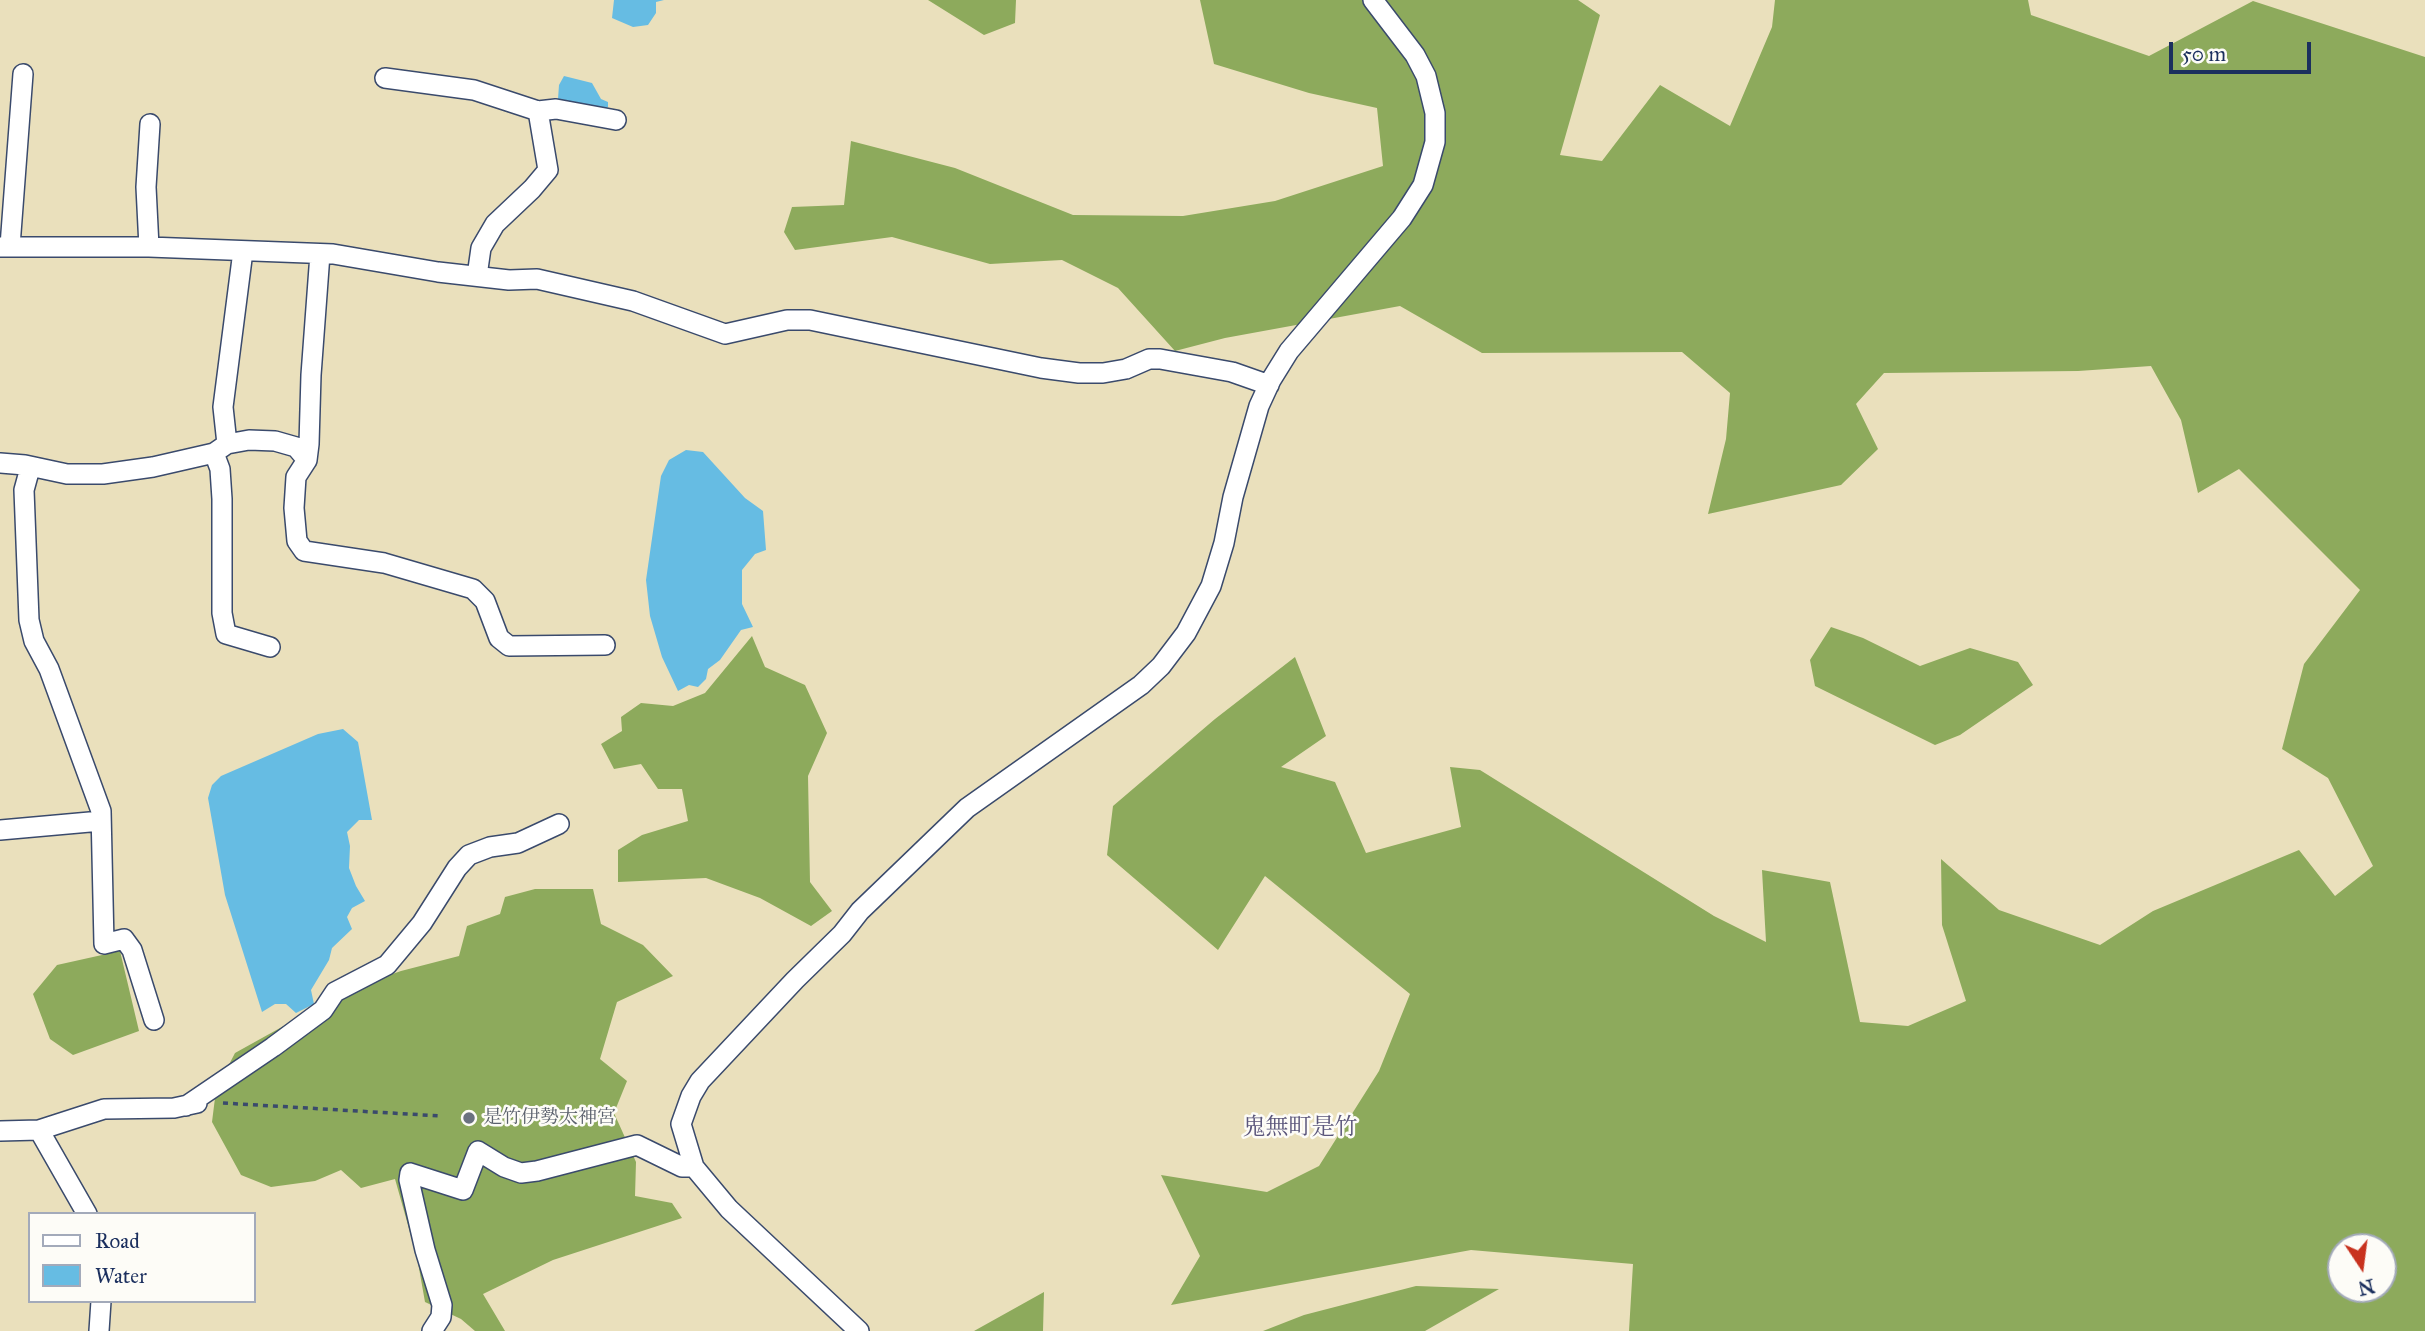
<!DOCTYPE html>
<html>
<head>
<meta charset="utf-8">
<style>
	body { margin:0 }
	#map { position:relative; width:2425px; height:1331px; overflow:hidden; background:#eae0bc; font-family:"IM FELL Great Primer",serif }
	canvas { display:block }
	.legend { position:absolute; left:28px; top:1212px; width:228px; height:91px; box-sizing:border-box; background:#fdfcf7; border:2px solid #a3aaba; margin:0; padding:9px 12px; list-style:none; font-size:21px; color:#1b2f5e }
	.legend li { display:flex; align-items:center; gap:14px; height:35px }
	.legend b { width:35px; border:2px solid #a3aaba }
	.north { position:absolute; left:2327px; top:1233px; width:70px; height:70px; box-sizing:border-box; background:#fdfcf7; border:2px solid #a3aaba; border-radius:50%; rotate:167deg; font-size:19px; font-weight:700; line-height:28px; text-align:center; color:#1b2f5e }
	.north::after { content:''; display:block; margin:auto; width:24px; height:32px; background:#c8321e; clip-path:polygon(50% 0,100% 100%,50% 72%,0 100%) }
	.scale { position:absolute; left:2169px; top:42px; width:142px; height:32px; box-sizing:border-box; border:4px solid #1b2f5e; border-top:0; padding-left:9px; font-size:21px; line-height:24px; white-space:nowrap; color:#1b2f5e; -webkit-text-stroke:5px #fdfcf7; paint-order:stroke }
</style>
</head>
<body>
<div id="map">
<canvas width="2425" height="1331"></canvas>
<ul class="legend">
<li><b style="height:9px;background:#fff"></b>Road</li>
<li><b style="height:19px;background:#66bce3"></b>Water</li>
</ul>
<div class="north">N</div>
<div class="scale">50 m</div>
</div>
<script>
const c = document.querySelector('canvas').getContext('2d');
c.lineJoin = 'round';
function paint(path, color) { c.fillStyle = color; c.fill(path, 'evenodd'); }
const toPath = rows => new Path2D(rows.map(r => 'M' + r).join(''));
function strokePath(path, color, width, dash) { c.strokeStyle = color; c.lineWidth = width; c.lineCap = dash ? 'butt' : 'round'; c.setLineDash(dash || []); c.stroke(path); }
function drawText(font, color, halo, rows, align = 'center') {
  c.font = font + ' "IM FELL Great Primer","Noto Serif JP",serif'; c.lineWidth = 5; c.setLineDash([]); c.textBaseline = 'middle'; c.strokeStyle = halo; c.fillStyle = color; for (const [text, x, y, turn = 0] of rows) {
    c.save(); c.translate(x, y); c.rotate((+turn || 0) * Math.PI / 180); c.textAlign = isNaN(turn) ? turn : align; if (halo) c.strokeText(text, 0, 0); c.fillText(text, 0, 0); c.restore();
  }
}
paint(toPath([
	[928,0,1016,0,1015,23,984,35],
	[1200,0,1578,0,1600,15,1560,155,1602,161,1660,85,1730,126,1772,27,1775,0,2028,0,2031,15,2149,56,2253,1,2425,57,2425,1331,1629,1331,1633,1264,1471,1250,1171,1305,1200,1256,1161,1175,1267,1192,1319,1166,1379,1071,1410,994,1265,876,1218,950,1107,855,1113,806,1215,719,1295,657,1326,736,1281,767,1335,782,1366,853,1461,827,1450,767,1480,770,1714,916,1766,942,1762,870,1830,882,1860,1022,1908,1026,1966,1001,1942,925,1941,859,1999,910,2100,945,2153,911,2299,850,2335,896,2373,866,2328,778,2282,749,2304,664,2360,590,2239,469,2198,493,2181,420,2151,366,2078,371,1884,373,1856,404,1878,449,1841,485,1708,514,1726,439,1730,393,1682,352,1482,353,1400,306,1225,338,1175,351,1118,288,1062,260,990,264,892,237,795,250,784,232,792,207,844,205,851,141,955,168,1073,215,1183,216,1275,201,1383,166,1377,108,1309,93,1214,64],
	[2341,1247,2383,1247,2383,1289,2341,1289],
	[1831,627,1863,638,1920,666,1970,648,2018,662,2033,685,1960,735,1935,745,1815,686,1810,660],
	[752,636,765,667,805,685,827,733,808,776,810,882,832,911,811,926,760,898,706,878,618,882,618,850,642,835,688,821,682,789,658,789,641,764,614,769,601,744,622,731,621,717,641,703,673,706,705,693],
	[535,889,593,889,601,924,643,945,673,976,617,1002,600,1059,627,1081,614,1113,636,1162,635,1196,672,1203,682,1218,553,1260,483,1294,505,1331,475,1331,461,1319,425,1302,417,1257,395,1179,361,1188,341,1170,315,1181,271,1187,241,1175,212,1122,216,1090,235,1053,352,988,401,971,459,956,467,926,500,914,505,897],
	[120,951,139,1031,73,1055,50,1039,33,994,57,965],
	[1416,1286,1499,1289,1425,1331,1263,1331,1304,1315],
	[1044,1292,1043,1331,974,1331]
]), '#8daa5c');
paint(toPath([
	[614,0,664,0,656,2,656,13,648,25,633,27,612,18],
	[564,76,592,83,601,99,608,102,608,107,605,109,558,99,559,85],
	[686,450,703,452,745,498,763,511,766,550,755,554,742,570,742,604,753,627,741,630,720,660,708,669,706,679,698,687,689,685,678,691,662,657,650,616,646,580,661,476,669,460],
	[343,729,358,742,372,820,359,820,347,832,350,846,349,868,356,886,365,901,352,908,347,917,352,929,332,948,329,960,311,990,314,1004,296,1013,286,1004,275,1004,262,1012,225,895,208,798,212,785,221,776,318,734]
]), '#66bce3');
const minor = toPath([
	[385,78,474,90,538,111,556,109,616,120],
	[10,246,23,74],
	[0,247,149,247,333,254,438,272,509,280,537,279,633,301,725,334,787,320,810,320,1041,368,1079,373,1103,373,1126,369,1149,359,1160,359,1232,372,1269,385],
	[149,247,146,187,150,124],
	[320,254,311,375,309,444,307,460,296,477,294,508,297,541,304,551,384,563,473,589,485,601,499,638,509,646,605,645],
	[477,276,481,248,495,224,532,189,548,170,538,111],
	[227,444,223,407,243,251],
	[214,453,220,469,222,499,222,613,226,634,270,647],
	[0,463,25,465,67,474,103,474,153,467,214,453,227,444,249,440,275,441,296,447,307,460],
	[30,468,24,490,29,620,34,641,49,669,101,811,104,944,124,939,132,950,154,1020],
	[0,830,101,821],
	[186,1106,273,1047,323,1010,335,992,387,965,422,923,457,868,469,855,490,847,518,843,559,824],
	[39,1130,87,1214],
	[0,1131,39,1130,104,1109,174,1108,197,1103],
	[99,1331,101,1301],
	[432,1331,441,1317,442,1305,425,1250,409,1180,410,1173,463,1190,478,1151,504,1167,521,1173,537,1171,637,1145,682,1167,694,1167],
	[859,1331,729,1209,694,1167,681,1124,691,1096,700,1081,795,980,842,934,860,911,967,808,1141,685,1161,666,1186,633,1211,586,1224,543,1233,497,1259,406,1271,380,1289,351,1402,218,1423,185,1435,142,1435,113,1426,76,1415,55,1373,0]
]);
strokePath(minor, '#3a4a6c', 22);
strokePath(toPath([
	[223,1103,441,1116]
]), '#3a4a6c', 3.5, [5, 5]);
strokePath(minor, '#fff', 19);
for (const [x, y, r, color] of [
	[469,1118,7,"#6b7280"]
]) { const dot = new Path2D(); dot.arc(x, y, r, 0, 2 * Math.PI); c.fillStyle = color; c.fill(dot); strokePath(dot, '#fdfcf7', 2.5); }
drawText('19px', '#5b616d', '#fdfcf7', [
	["是竹伊勢太神宮",483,1118]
], 'left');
drawText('23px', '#5b567b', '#fdfcf7', [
	["鬼無町是竹",1300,1128]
]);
</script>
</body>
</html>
